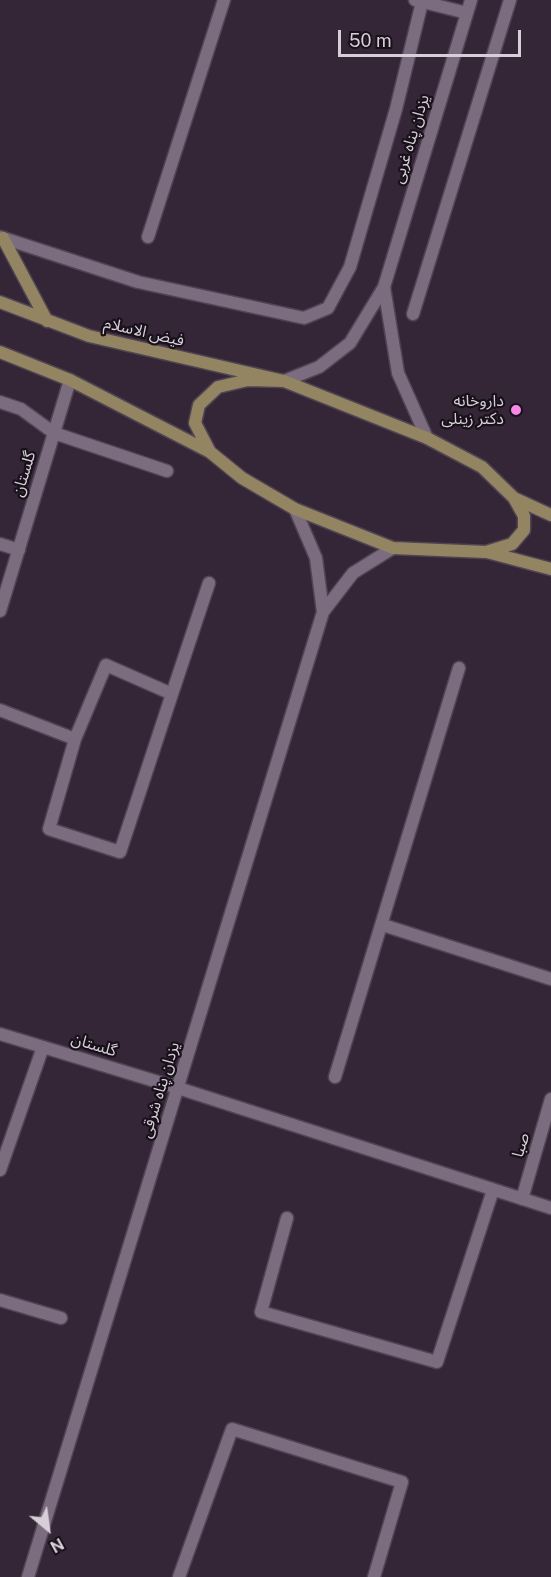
<!DOCTYPE html>
<html>
<head>
<meta charset="utf-8">
<style>
	body { margin:0 }
	#map { position:relative; width:551px; height:1577px; overflow:hidden; background:#342637; font-family:"Public Sans",sans-serif }
	canvas { display:block }
	.north { position:absolute; left:18px; top:1499px; width:60px; height:60px; -webkit-text-stroke:4px #181119; paint-order:stroke; rotate:151deg; font-size:16px; font-weight:700; line-height:24px; text-align:center; color:#d7ced9 }
	.north::after { content:''; display:block; margin:auto; width:21px; height:27px; background:#d7ced9; clip-path:polygon(50% 0,100% 100%,50% 72%,0 100%) }
	.scale { position:absolute; left:338px; top:30px; width:183px; height:27px; box-sizing:border-box; border:3px solid #d7ced9; border-top:0; padding-left:8px; font-size:18px; line-height:21px; white-space:nowrap; color:#d7ced9; -webkit-text-stroke:4px #181119; paint-order:stroke }
</style>
</head>
<body>
<div id="map">
<canvas width="551" height="1577"></canvas>
<div class="north">N</div>
<div class="scale">50 m</div>
</div>
<script>
const c = document.querySelector('canvas').getContext('2d');
c.lineJoin = 'round';
const toPath = rows => new Path2D(rows.map(r => 'M' + r).join(''));
function strokePath(path, color, width, dash) { c.strokeStyle = color; c.lineWidth = width; c.lineCap = dash ? 'butt' : 'round'; c.setLineDash(dash || []); c.stroke(path); }
function drawText(font, color, halo, rows, align = 'center') {
  c.font = font + ' "Public Sans","Noto Sans Arabic",sans-serif'; c.lineWidth = 4.5; c.setLineDash([]); c.textBaseline = 'middle'; c.strokeStyle = halo; c.fillStyle = color; for (const [text, x, y, turn = 0] of rows) {
    c.save(); c.translate(x, y); c.rotate((+turn || 0) * Math.PI / 180); c.textAlign = isNaN(turn) ? turn : align; if (halo) c.strokeText(text, 0, 0); c.fillText(text, 0, 0); c.restore();
  }
}
const service = toPath([
	[148,237,224,0],
	[0,544,19,550],
	[106,665,172,694,120,852,49,829,75,739,106,665],
	[172,694,209,583],
	[0,710,75,739]
]);
const minor = toPath([
	[0,237,138,282,304,318,328,308,350,267,396,109,422,2],
	[413,314,510,0],
	[0,402,21,409,54,433,167,471],
	[0,611,70,380],
	[383,925,551,979],
	[0,1034,178,1088,551,1208],
	[335,1077,459,668],
	[0,1170,43,1047],
	[522,1199,551,1099],
	[287,1218,261,1312,437,1362,493,1190],
	[0,1300,61,1318],
	[179,1577,232,1429,402,1482,374,1577]
]);
const tertiary = toPath([
	[415,0,467,13],
	[384,287,398,373,427,438],
	[284,381,319,367,350,343,384,287,471,0],
	[295,509,316,558,323,612],
	[28,1577,323,612,353,573,393,548]
]);
const secondary = toPath([
	[3,238,47,321],
	[0,302,89,336,284,381,427,438,482,467,514,498,524,516,524,530,512,544,486,552,393,548,295,509,242,478,210,452,195,423,199,405,218,387,248,380,284,381],
	[0,352,70,380,210,452],
	[514,498,551,515],
	[487,552,551,569]
]);
strokePath(service, '#504452', 15);
strokePath(minor, '#504452', 15);
strokePath(tertiary, '#504452', 15);
strokePath(secondary, '#504452', 15);
strokePath(service, '#7c6c80', 12);
strokePath(minor, '#7c6c80', 12);
strokePath(tertiary, '#7c6c80', 12);
strokePath(secondary, '#938562', 12);
for (const [x, y, r, color] of [
	[516,410,6,"#fa87e7"]
]) { const dot = new Path2D(); dot.arc(x, y, r, 0, 2 * Math.PI); c.fillStyle = color; c.fill(dot); strokePath(dot, '#181119', 2); }
drawText('16px', '#d7ced9', '#181119', [
	["یزدان پناه غربی",411,139,-73],
	["فیض الاسلام",144,332,13],
	["گلستان",24,474,-73],
	["گلستان",94,1045,17],
	["یزدان پناه شرقی",160,1090,-73],
	["صبا",521,1145,-74]
]);
drawText('16px', '#d7ced9', '#181119', [
	["داروخانه",504,401],
	["دکتر زینلی",504,419]
], 'right');
</script>
</body>
</html>
